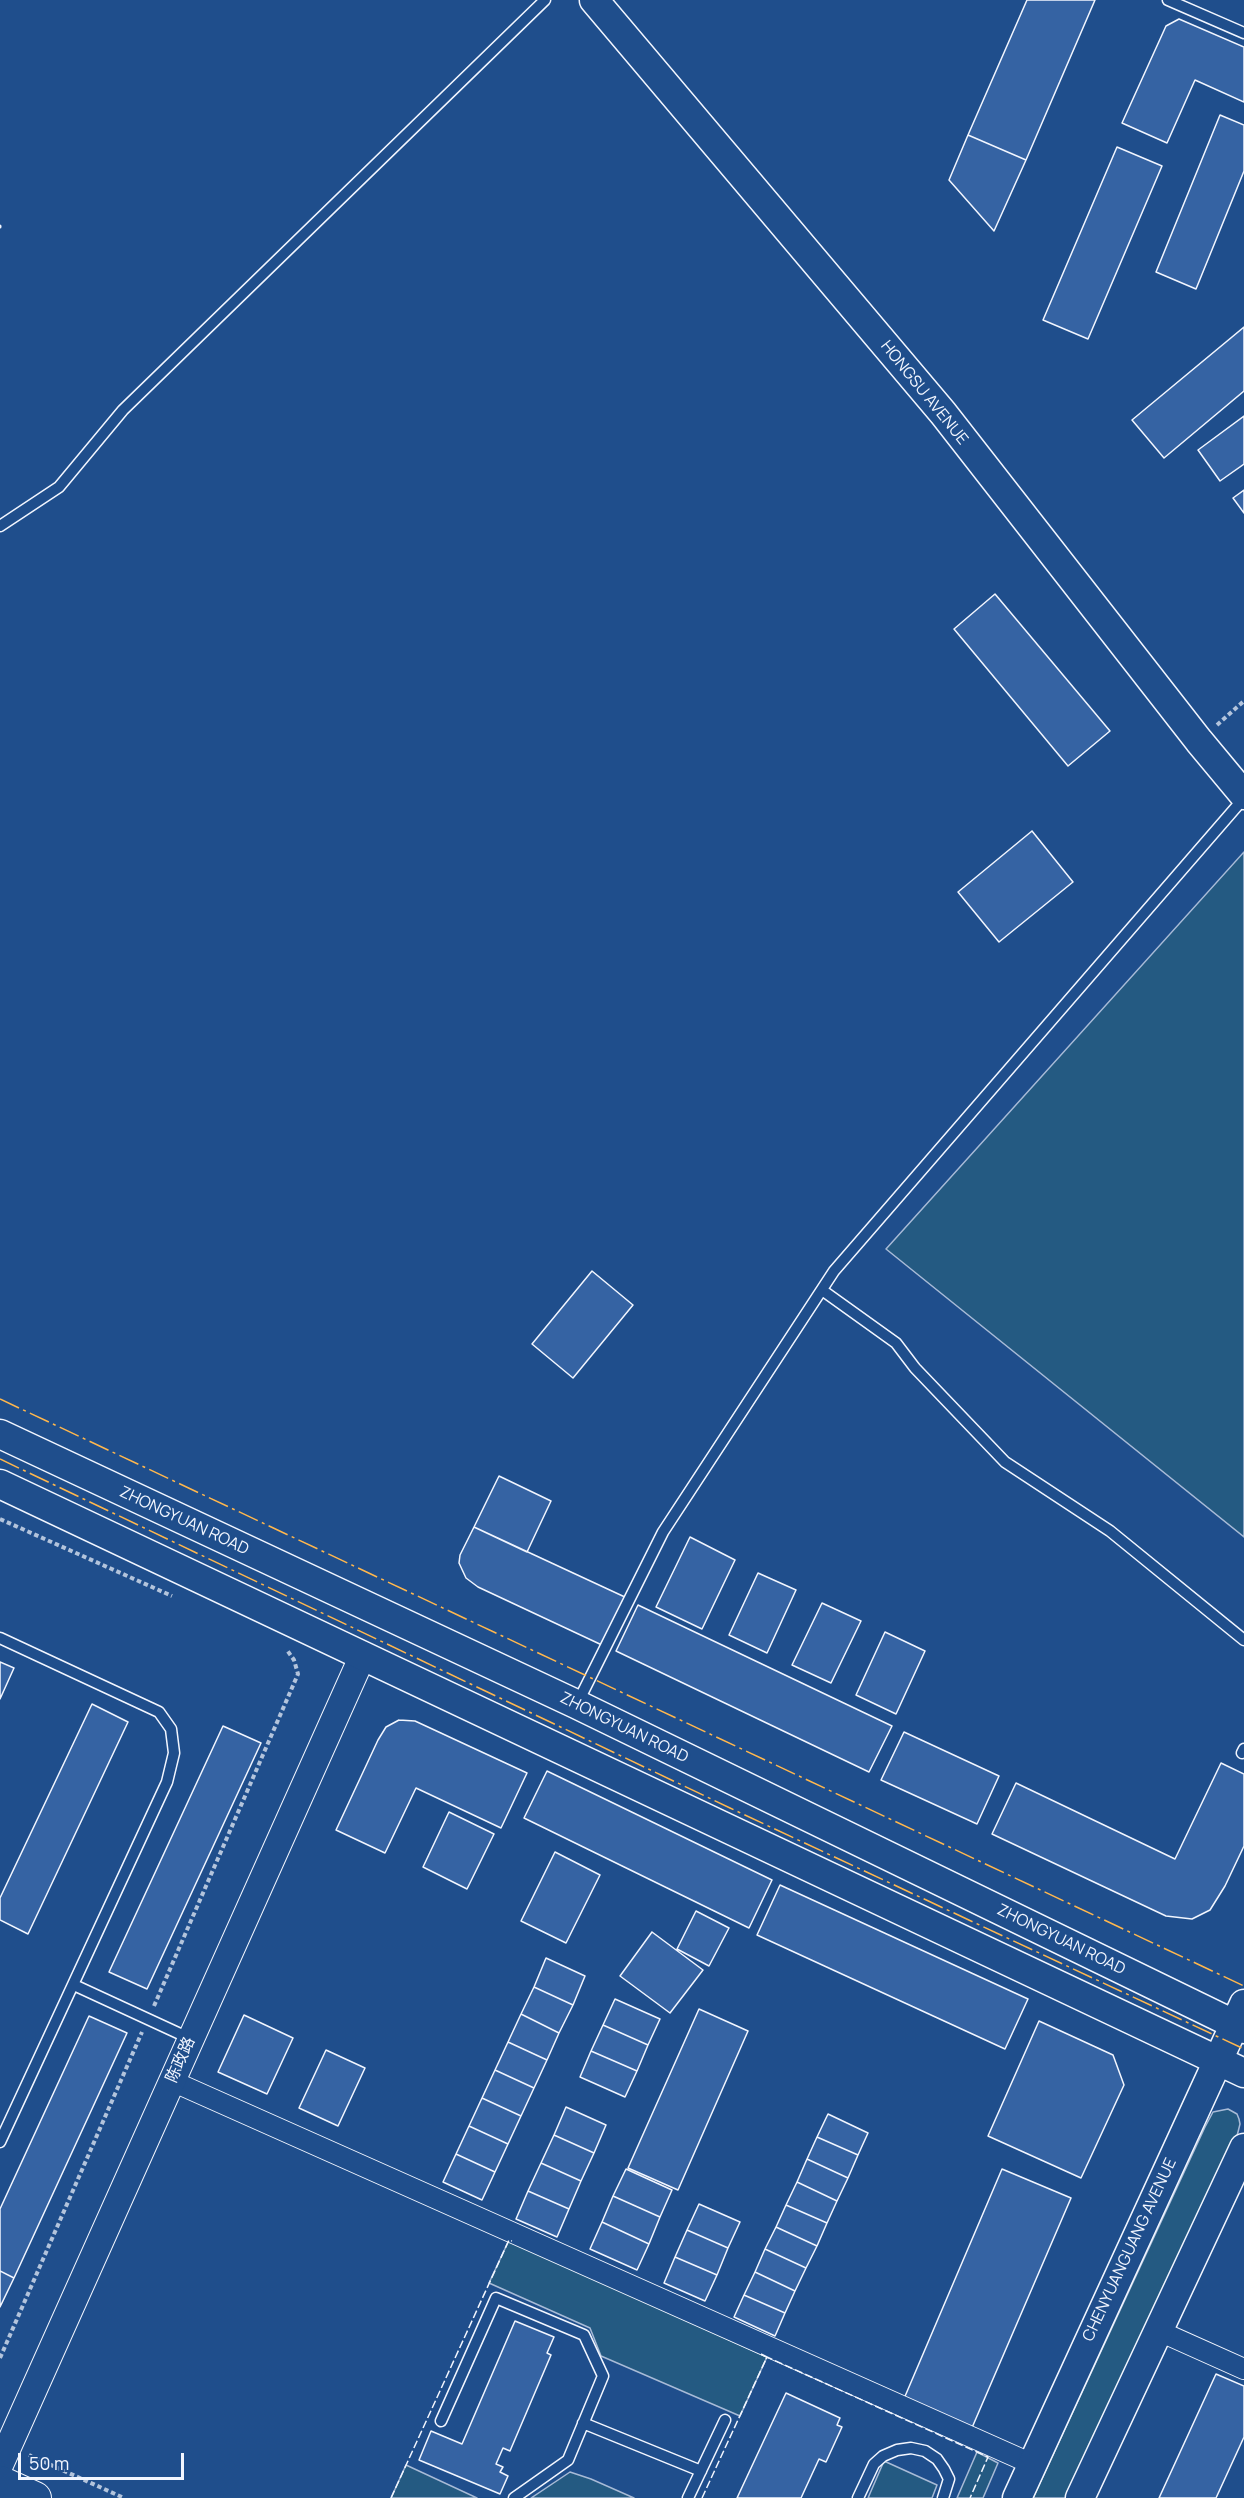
<!DOCTYPE html>
<html>
<head>
<meta charset="utf-8">
<style>
	body { margin:0 }
	#map { position:relative; width:1244px; height:2498px; overflow:hidden; background:#1f4e8c; font-family:Manrope,sans-serif }
	canvas { display:block }
	.scale { position:absolute; left:18px; top:2453px; width:166px; height:27px; box-sizing:border-box; border:3px solid #f2f6ff; border-top:0; padding-left:8px; font-size:18px; line-height:21px; white-space:nowrap; color:#f2f6ff; -webkit-text-stroke:4px #1f4e8c; paint-order:stroke }
</style>
</head>
<body>
<div id="map">
<canvas width="1244" height="2498"></canvas>
<div class="scale">50 m</div>
</div>
<script>
const c = document.querySelector('canvas').getContext('2d');
c.lineJoin = 'round';
function paint(path, color) { c.fillStyle = color; c.fill(path, 'evenodd'); }
const toPath = rows => new Path2D(rows.map(r => 'M' + r).join(''));
function strokePath(path, color, width, dash) { c.strokeStyle = color; c.lineWidth = width; c.lineCap = dash ? 'butt' : 'round'; c.setLineDash(dash || []); c.stroke(path); }
function drawText(font, color, halo, rows, align = 'center') {
  c.font = font + ' Manrope,"Noto Sans SC",sans-serif'; c.lineWidth = 4.5; c.setLineDash([]); c.textBaseline = 'middle'; c.strokeStyle = halo; c.fillStyle = color; for (const [text, x, y, turn = 0] of rows) {
    c.save(); c.translate(x, y); c.rotate((+turn || 0) * Math.PI / 180); c.textAlign = isNaN(turn) ? turn : align; if (halo) c.strokeText(text, 0, 0); c.fillText(text, 0, 0); c.restore();
  }
}
const green = toPath([
	[1244,852,1244,1537,886,1249,1244,852],
	[1228,2109,1237,2114,1239,2119,1240,2124,1236,2140,1069,2498,1033,2498,1205,2127,1213,2112,1228,2109],
	[509,2240,767,2357,740,2416,601,2356,590,2328,489,2283,509,2240],
	[977,2452,998,2463,983,2498,957,2498,977,2452],
	[884,2461,937,2485,932,2498,868,2498,884,2461],
	[406,2465,477,2498,391,2498,406,2465],
	[570,2472,591,2479,634,2498,531,2498,570,2472]
]);
paint(green, '#245a82');
strokePath(green, '#a8bbd7', 1.5);
const building = toPath([
	[1027,0,1095,0,1026,160,968,135,1027,0],
	[1179,19,1244,47,1244,102,1195,80,1167,143,1122,123,1166,26,1179,19],
	[1220,115,1244,125,1244,171,1196,289,1156,272,1220,115],
	[968,135,1026,160,994,231,949,180,968,135],
	[1117,147,1162,166,1088,339,1043,320,1117,147],
	[1244,327,1244,391,1164,458,1132,420,1244,327],
	[1244,416,1244,464,1220,481,1198,450,1244,416],
	[1244,490,1244,513,1233,498,1244,490],
	[995,594,1110,731,1068,766,954,629,995,594],
	[1032,831,1073,882,999,942,958,892,1032,831],
	[592,1271,633,1305,573,1378,532,1344,592,1271],
	[499,1476,551,1501,527,1552,474,1527,499,1476],
	[474,1527,627,1598,604,1646,478,1587,466,1578,459,1563,460,1555,474,1527],
	[690,1537,735,1560,702,1629,656,1607,690,1537],
	[758,1573,796,1590,767,1653,729,1635,758,1573],
	[822,1603,861,1621,831,1683,792,1665,822,1603],
	[638,1605,892,1726,869,1772,616,1651,638,1605],
	[885,1632,925,1651,896,1714,856,1695,885,1632],
	[0,1662,14,1668,0,1699,0,1662],
	[92,1704,128,1722,28,1934,0,1920,0,1898,92,1704],
	[399,1720,415,1721,527,1773,501,1828,416,1788,385,1853,336,1830,378,1740,386,1727,399,1720],
	[223,1726,261,1743,147,1989,109,1972,223,1726],
	[904,1732,999,1776,977,1824,881,1780,904,1732],
	[1221,1763,1244,1774,1244,1846,1225,1886,1210,1910,1192,1919,1166,1916,992,1834,1016,1783,1175,1859,1221,1763],
	[547,1771,772,1880,749,1928,524,1818,547,1771],
	[449,1812,494,1834,467,1889,423,1867,449,1812],
	[555,1852,600,1875,566,1943,521,1921,555,1852],
	[780,1885,1028,1999,1005,2049,757,1935,780,1885],
	[696,1911,729,1928,709,1966,677,1949,696,1911],
	[652,1932,703,1970,670,2013,620,1976,652,1932],
	[546,1958,585,1976,573,2005,534,1987,546,1958],
	[534,1987,573,2005,559,2033,521,2014,534,1987],
	[615,1999,660,2019,648,2045,603,2025,615,1999],
	[699,2009,748,2031,678,2190,628,2168,699,2009],
	[521,2014,559,2033,547,2060,508,2042,521,2014],
	[244,2015,293,2038,267,2094,218,2072,244,2015],
	[89,2016,127,2033,14,2278,0,2271,0,2209,89,2016],
	[1039,2021,1113,2055,1124,2085,1081,2178,988,2136,1039,2021],
	[603,2025,648,2045,637,2071,591,2051,603,2025],
	[508,2042,547,2060,534,2088,495,2070,508,2042],
	[326,2050,365,2068,338,2126,299,2108,326,2050],
	[591,2051,637,2071,625,2097,580,2077,591,2051],
	[495,2070,534,2088,521,2116,482,2098,495,2070],
	[482,2098,521,2116,508,2144,469,2126,482,2098],
	[566,2107,606,2125,594,2153,554,2135,566,2107],
	[828,2114,868,2133,858,2155,817,2137,828,2114],
	[469,2126,508,2144,495,2172,456,2154,469,2126],
	[554,2135,594,2153,581,2181,541,2163,554,2135],
	[817,2137,858,2155,848,2178,807,2159,817,2137],
	[456,2154,495,2172,482,2200,443,2182,456,2154],
	[807,2159,848,2178,837,2201,797,2182,807,2159],
	[541,2163,581,2181,569,2209,528,2191,541,2163],
	[626,2169,672,2190,660,2217,613,2196,626,2169],
	[1002,2169,1071,2198,971,2430,903,2401,1002,2169],
	[797,2182,837,2201,827,2223,786,2205,797,2182],
	[528,2191,569,2209,557,2237,516,2219,528,2191],
	[613,2196,660,2217,649,2244,602,2222,613,2196],
	[699,2204,740,2222,728,2248,687,2230,699,2204],
	[786,2205,827,2223,817,2246,776,2227,786,2205],
	[602,2222,649,2244,637,2270,590,2249,602,2222],
	[776,2227,817,2246,806,2268,765,2249,776,2227],
	[687,2230,728,2248,717,2275,675,2257,687,2230],
	[765,2249,806,2268,795,2291,755,2272,765,2249],
	[675,2257,717,2275,705,2301,664,2283,675,2257],
	[0,2271,14,2278,0,2307,0,2271],
	[755,2272,795,2291,785,2313,744,2295,755,2272],
	[744,2295,785,2313,775,2336,734,2317,744,2295],
	[515,2321,554,2337,547,2353,551,2355,510,2451,503,2448,496,2464,503,2467,500,2472,508,2476,500,2494,419,2460,431,2431,462,2444,515,2321],
	[1216,2374,1244,2386,1244,2437,1216,2498,1159,2498,1216,2374],
	[786,2393,840,2418,837,2425,842,2427,826,2462,819,2459,801,2498,737,2498,786,2393]
]);
paint(building, '#3563a3');
strokePath(building, '#f2f6ff', 1.5);
const service = toPath([
	[1168,0,1244,33],
	[0,526,59,487,123,410,545,0],
	[822,1290,896,1343,915,1368,1005,1462,1110,1531,1244,1640],
	[0,1638,159,1712,171,1729,174,1753,167,1782,0,2142],
	[577,1704,663,1532,834,1271,1244,798],
	[1242,1753,1244,1749],
	[74,1985,191,2039],
	[441,2421,496,2298,584,2335,603,2376,568,2460,514,2498],
	[583,2423,701,2471],
	[688,2498,725,2420],
	[858,2498,874,2464,883,2456,897,2450,911,2448,925,2451,937,2459,944,2469,949,2479,943,2498]
]);
const minor = toPath([
	[172,2081,1032,2464],
	[1157,2330,1244,2369]
]);
const tertiary = toPath([
	[0,2465,363,1655]
]);
const secondary = toPath([
	[594,0,943,413,1199,741,1244,795],
	[0,1434,576,1704,1244,2029],
	[0,1484,1244,2073],
	[1017,2498,1244,2004],
	[1080,2498,1244,2148]
]);
const primary = toPath([
	[0,2482,35,2498]
]);
strokePath(service, '#f2f6ff', 13);
strokePath(minor, '#f2f6ff', 22);
strokePath(tertiary, '#f2f6ff', 28);
strokePath(secondary, '#f2f6ff', 31);
strokePath(primary, '#f2f6ff', 34);
strokePath(toPath([
	[1217,725,1244,701],
	[0,1519,172,1596],
	[154,2006,298,1674,294,1660,287,1650],
	[0,2358,142,2032],
	[29,2455,124,2498]
]), '#b3c4dc', 4, [4.5, 3]);
strokePath(service, '#1f4e8c', 10);
strokePath(minor, '#1f4e8c', 20);
strokePath(tertiary, '#1f4e8c', 26);
strokePath(secondary, '#1f4e8c', 28);
strokePath(primary, '#1f4e8c', 32);
strokePath(toPath([
	[766,2359,767,2357,988,2457,970,2498],
	[391,2498,509,2240,512,2241],
	[702,2498,767,2357,761,2354]
]), '#f2f6ff', 1.5, [8, 3]);
strokePath(toPath([
	[0,226,0,227]
]), '#f2f6ff', 3);
strokePath(toPath([
	[0,1399,1244,1986],
	[0,1459,730,1808,1244,2049]
]), '#ffb74d', 1.5, [21, 4.5, 3, 4.5]);
drawText('16px', '#f2f6ff', '#1f4e8c', [
	["HONGSU AVENUE",924,393,51],
	["ZHONGYUAN ROAD",184,1521,25],
	["ZHONGYUAN ROAD",624,1728,26],
	["ZHONGYUAN ROAD",1061,1940,26],
	["陈政路",181,2060,-66],
	["CHENYUANGUANG AVENUE",1130,2250,-65]
]);
</script>
</body>
</html>
